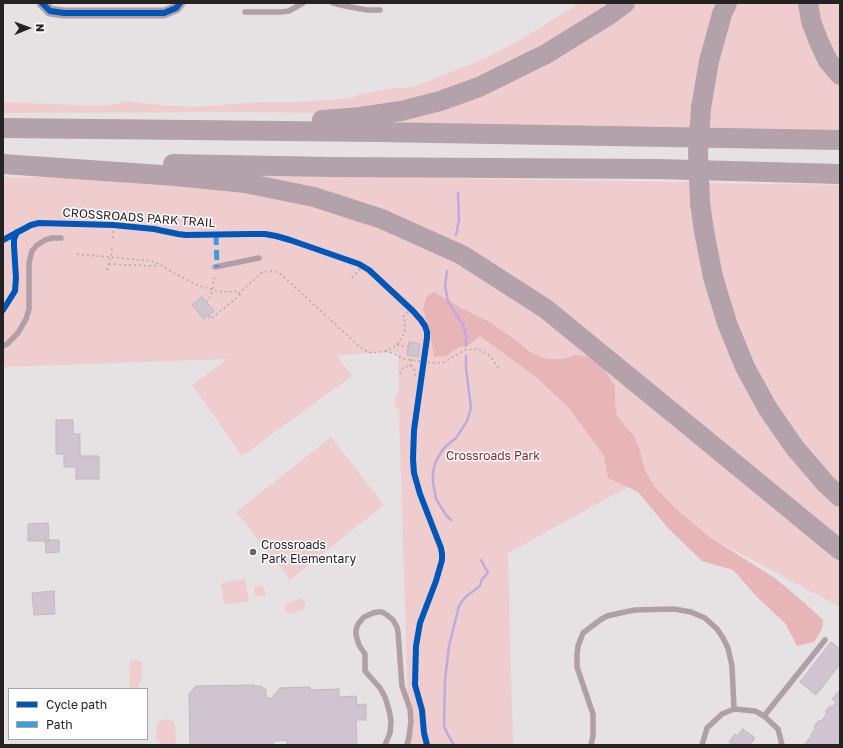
<!DOCTYPE html>
<html>
<head>
<meta charset="utf-8">
<style>
	body { margin:0 }
	#map { position:relative; width:843px; height:748px; overflow:hidden; background:#e6e2e4; font-family:"Golos Text",sans-serif }
	canvas { display:block }
	.frame { position:absolute; inset:0; border:4px solid #252224; pointer-events:none }
	.legend { position:absolute; left:8px; top:688px; width:140px; height:52px; box-sizing:border-box; background:#fff; border:1px solid #a8a7a7; margin:0; padding:5px 7px; list-style:none; font-size:12px; color:#252224 }
	.legend li { display:flex; align-items:center; gap:8px; height:20px }
	.legend b { width:20px; border:1px solid #a8a7a7 }
	.north { position:absolute; left:8px; top:8px; width:40px; height:40px; -webkit-text-stroke:3px #fff; paint-order:stroke; rotate:89deg; font-size:11px; font-weight:700; line-height:16px; text-align:center; color:#252224 }
	.north::after { content:''; display:block; margin:auto; width:14px; height:18px; background:#252224; clip-path:polygon(50% 0,100% 100%,50% 72%,0 100%) }
</style>
</head>
<body>
<div id="map">
<canvas width="843" height="748"></canvas>
<div class="frame"></div>
<ul class="legend">
<li><b style="height:5px;background:#0057b8"></b>Cycle path</li>
<li><b style="height:5px;background:#3c9ce0"></b>Path</li>
</ul>
<div class="north">N</div>
</div>
<script>
const c = document.querySelector('canvas').getContext('2d');
c.lineJoin = 'round';
function paint(path, color) { c.fillStyle = color; c.fill(path, 'evenodd'); }
const toPath = rows => new Path2D(rows.map(r => 'M' + r).join(''));
function strokePath(path, color, width, dash) { c.strokeStyle = color; c.lineWidth = width; c.lineCap = dash ? 'butt' : 'round'; c.setLineDash(dash || []); c.stroke(path); }
function drawText(font, color, halo, rows, align = 'center') {
  c.font = font + ' "Golos Text",sans-serif'; c.lineWidth = 3; c.setLineDash([]); c.textBaseline = 'middle'; c.strokeStyle = halo; c.fillStyle = color; for (const [text, x, y, turn = 0] of rows) {
    c.save(); c.translate(x, y); c.rotate((+turn || 0) * Math.PI / 180); c.textAlign = isNaN(turn) ? turn : align; if (halo) c.strokeText(text, 0, 0); c.fillText(text, 0, 0); c.restore();
  }
}
paint(toPath([
	[580,3,615,3,529,57,424,99,317,113,241,112,3,113,3,102,75,105,110,105,129,101,160,105,191,107,262,102,297,102,343,99,386,89,413,87,484,59,520,40],
	[632,3,716,3,706,33,698,68,690,129,376,122,411,113],
	[734,3,803,3,840,83,840,131,707,129,713,79],
	[814,3,840,3,840,66,830,53],
	[252,174,486,179,690,182,708,293,832,501,840,509,840,543,536,295],
	[3,177,44,177,251,188,388,226,516,295,840,557,840,607,711,538,675,508,654,486,645,470,639,447,634,436,617,416,615,402,614,386,576,355,562,359,546,359,529,351,518,342,490,322,465,310,434,292,426,297,490,334,589,421,637,482,508,553,513,745,409,745,399,410,395,406,395,398,399,391,398,352,337,355,352,376,242,456,192,385,228,359,3,367],
	[707,183,840,185,840,485,808,449,778,409,741,337,716,256],
	[331,437,384,505,290,580,236,512],
	[245,579,249,601,224,605,221,583],
	[263,585,266,595,256,597,253,587],
	[301,598,306,604,304,609,290,614,285,610,286,604],
	[130,660,142,661,142,682,139,682,139,689,129,689],
	[165,719,170,720,173,721,175,724,176,745,161,744,158,742,156,739,156,733,157,723,160,721]
]), '#efcdcf');
paint(toPath([
	[434,292,465,310,490,322,518,342,529,351,546,359,562,359,576,355,592,357,604,369,615,386,615,402,617,416,634,436,639,447,645,470,654,486,675,508,711,538,775,578,800,599,823,620,822,629,814,642,797,646,785,623,758,598,733,570,702,561,668,528,638,492,608,478,604,456,569,408,536,377,480,336,468,345,458,348,446,356,434,357,430,332,423,309,426,297]
]), '#e7b4b7');
strokePath(toPath([
	[456,235,459,220,458,193],
	[447,271,445,286,448,301,463,325,466,336,466,346],
	[451,520,446,515,436,499,433,482,433,472,436,461,442,451,445,447,456,438,467,421,471,408,466,368,466,356],
	[454,745,447,733,444,726,445,680,449,646,459,606,463,600,468,595,480,586,482,579,488,573,481,560]
]), '#c0a9dc', 2.5);
const building = toPath([
	[202,297,214,311,204,319,192,305,202,297],
	[409,342,420,344,418,357,407,355,409,342],
	[56,420,73,420,73,434,80,434,80,456,99,456,99,479,76,479,76,467,64,467,64,454,56,454,56,420],
	[48,523,49,541,28,541,28,524,48,523],
	[45,540,59,540,59,552,46,553,45,540],
	[54,591,55,614,34,615,32,593,54,591],
	[831,642,840,649,840,664,816,695,800,682,831,642],
	[253,685,253,686,261,686,266,690,266,698,273,698,273,696,280,688,310,687,310,690,339,689,339,697,356,696,357,705,366,704,366,720,356,720,357,745,287,745,287,740,275,741,272,745,190,745,189,694,196,686,253,685],
	[840,690,840,742,839,744,836,742,834,745,804,745,812,735,811,734,816,728,814,727,819,720,821,722,827,713,825,712,830,706,832,708,836,702,832,699,840,690],
	[743,729,755,738,750,745,733,745,729,742,735,734,737,736,743,729]
]);
paint(building, '#d0c4d1');
strokePath(building, '#bcb9bb', 1);
strokePath(toPath([
	[113,238,113,225],
	[77,254,151,261,161,265,170,271,199,286,222,292,235,291,238,294,255,279,261,273,270,271,276,272,281,274,285,278,361,348,368,352,372,353,385,351,397,345,401,339,405,331,405,323,403,317,411,309],
	[109,264,155,266,156,262],
	[107,270,111,256,112,248],
	[352,278,362,266],
	[206,302,211,296,215,274],
	[209,316,211,319,240,295,238,294],
	[397,345,409,347],
	[385,351,393,353,404,359,434,363,445,362,461,352,464,350,476,349,483,351,491,357,499,369],
	[410,366,412,356],
	[400,374,402,369,404,367,410,366,412,366,414,368,415,372,415,376]
]), '#b3a8ac', 1.5, [2, 3]);
strokePath(toPath([
	[333,3,345,6,367,10,380,10],
	[245,12,281,12,289,11,303,3],
	[215,267,259,258],
	[3,346,7,344,18,333,26,319,29,309,29,263,32,251,37,245,45,240,52,238,61,238],
	[764,716,825,640],
	[385,745,390,733,391,721,389,710,385,697,380,688,365,671,365,654,359,645,356,635,356,630,358,624,364,617,373,613,378,612,382,612,387,615,393,620,397,627,398,632,402,686,410,709,411,721,409,737,407,745],
	[591,745,593,736,593,714,577,667,577,654,578,646,583,633,600,620,607,616,620,613,635,610,674,609,691,612,705,618,717,629,723,638,728,648,732,666,734,709],
	[702,745,707,728,722,714,734,709,755,711,764,716,778,729,782,745]
]), '#b09fa4', 5.5);
strokePath(toPath([
	[42,3,50,11,64,13,164,13,176,8,180,3]
]), '#b09fa4', 11);
strokePath(toPath([
	[808,3,811,21,819,42,828,61,840,75],
	[701,108,709,61,722,14,727,3],
	[322,120,360,117,401,111,440,101,479,87,546,54,609,15,625,3],
	[3,128,377,132,840,140],
	[3,164,176,176,245,183,314,197,382,219,462,255,546,309,689,426,840,550],
	[173,164,331,167,657,169,840,174],
	[700,203,704,231,713,277,727,323,745,367,768,409,795,448,826,484,840,497]
]), '#b3a2a9', 20);
strokePath(toPath([
	[700,203,698,153,701,108]
]), '#b3a2a9', 20);
strokePath(toPath([
	[216,235,217,267]
]), '#3c9ce0', 5, [10, 5]);
strokePath(toPath([
	[42,3,50,11,64,13,164,13,176,8,180,3],
	[3,240,31,225,39,223,113,225,154,229,178,234,186,235,249,234,265,234,276,236,290,240,359,264,369,270,413,311,421,320,425,326,427,332,427,338,414,430,413,459,414,473,420,494,441,548,442,554,442,560,436,581,420,623,416,646,415,685,422,710,424,733,427,745],
	[3,310,15,291,16,278,14,246,14,239,17,232]
]), '#0057b8', 6);
for (const [x, y, r, color] of [
	[253,552,4,"#696567"]
]) { const dot = new Path2D(); dot.arc(x, y, r, 0, 2 * Math.PI); c.fillStyle = color; c.fill(dot); strokePath(dot, '#fff', 1.5); }
drawText('12px', '#252224', '#fff', [
	["CROSSROADS PARK TRAIL",139,218,4]
]);
drawText('12px', '#892131', '#fff', [
	["Crossroads Park",493,456]
]);
drawText('12px', '#252224', '#fff', [
	["Crossroads",261,545],
	["Park Elementary",261,559]
], 'left');
</script>
</body>
</html>
